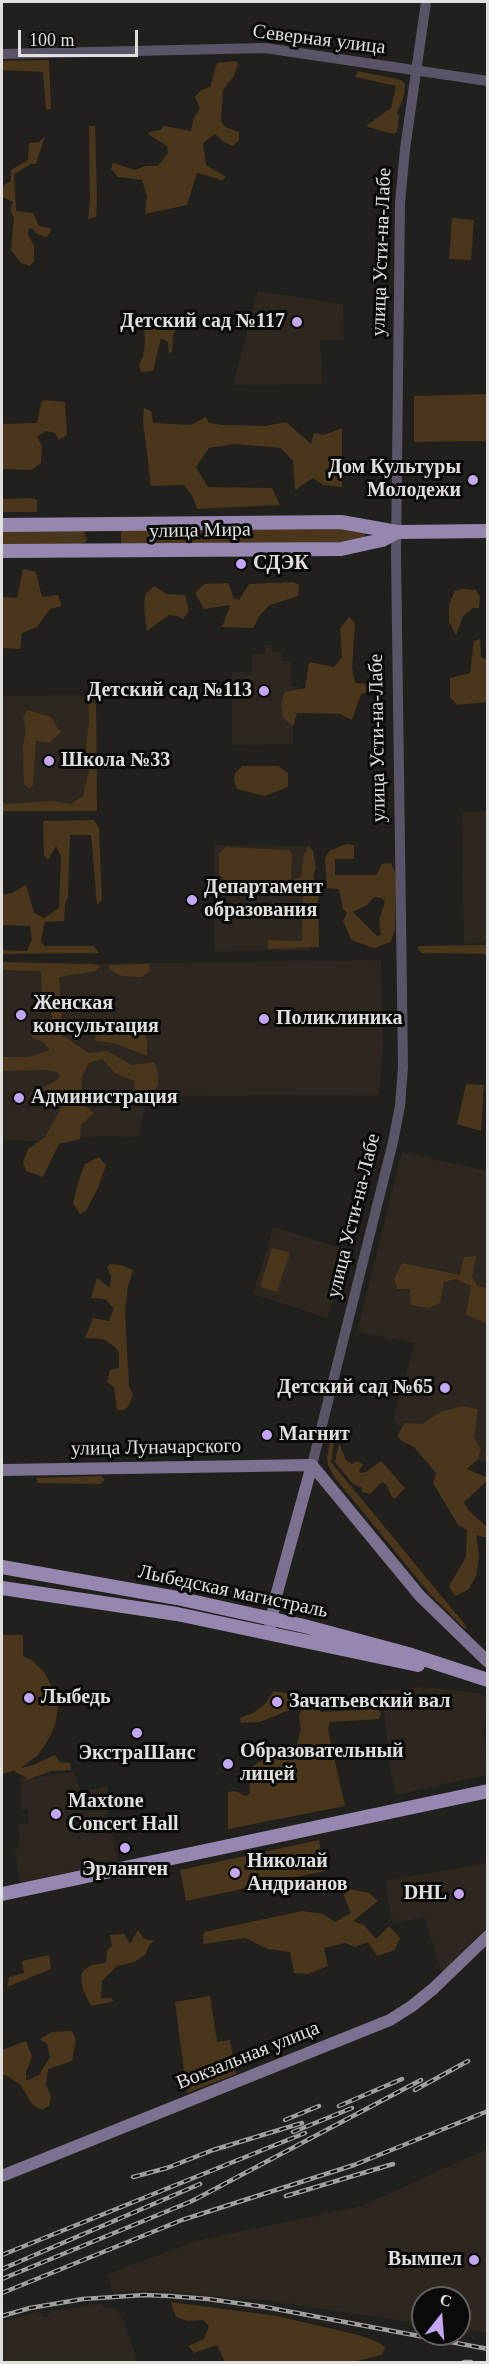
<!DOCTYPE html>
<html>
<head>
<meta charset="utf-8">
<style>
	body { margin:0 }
	#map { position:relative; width:489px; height:2364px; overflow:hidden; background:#22201d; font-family:Georgia,serif }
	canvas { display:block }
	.frame { position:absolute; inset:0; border:3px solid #e0dfdd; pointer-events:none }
	.north { position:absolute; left:411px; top:2286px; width:60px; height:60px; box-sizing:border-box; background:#0a0a08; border:2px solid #605f5d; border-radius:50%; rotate:17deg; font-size:16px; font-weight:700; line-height:24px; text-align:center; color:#e0dfdd }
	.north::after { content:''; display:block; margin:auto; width:21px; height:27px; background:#c3a7f2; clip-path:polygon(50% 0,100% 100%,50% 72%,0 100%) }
	.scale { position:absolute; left:18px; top:30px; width:120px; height:27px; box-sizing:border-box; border:3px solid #e0dfdd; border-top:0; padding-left:8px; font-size:18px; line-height:21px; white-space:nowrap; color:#e0dfdd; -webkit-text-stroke:4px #0a0a08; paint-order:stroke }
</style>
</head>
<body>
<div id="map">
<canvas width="489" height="2364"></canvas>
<div class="frame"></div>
<div class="north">С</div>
<div class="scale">100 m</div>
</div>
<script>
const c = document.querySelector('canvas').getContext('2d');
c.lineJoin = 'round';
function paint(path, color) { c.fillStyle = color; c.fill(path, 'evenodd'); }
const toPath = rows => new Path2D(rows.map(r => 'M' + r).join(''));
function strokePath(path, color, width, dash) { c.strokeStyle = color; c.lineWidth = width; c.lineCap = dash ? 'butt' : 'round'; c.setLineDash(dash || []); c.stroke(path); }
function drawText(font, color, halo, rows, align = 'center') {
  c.font = font + ' Georgia,serif'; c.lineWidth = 6; c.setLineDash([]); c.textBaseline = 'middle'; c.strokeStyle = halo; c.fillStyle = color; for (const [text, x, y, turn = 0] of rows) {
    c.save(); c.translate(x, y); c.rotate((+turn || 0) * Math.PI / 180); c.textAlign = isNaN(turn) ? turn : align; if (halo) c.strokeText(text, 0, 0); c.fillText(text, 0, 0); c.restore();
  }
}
paint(toPath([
	[258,291,343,304,344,340,320,340,322,384,233,385],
	[265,645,271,645,272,652,282,652,282,661,291,661,291,686,299,687,293,695,293,744,232,745,232,672,252,672,252,654,265,654],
	[96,695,97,811,2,812,2,696],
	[487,811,487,942,464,943,462,812],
	[215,845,309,846,309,950,215,951],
	[381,960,383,1048,379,1095,165,1096,146,1103,138,1137,97,1136,51,1142,6,1140,2,1135,2,965],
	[402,1152,487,1171,487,1463,406,1432,393,1420,415,1343,357,1332],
	[274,1227,349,1251,327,1318,253,1294],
	[424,1687,478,1693,487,1697,484,1732,487,1775,395,1795,389,1761,382,1691],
	[74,1772,81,1792,107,1786,111,1803,105,1805,118,1862,20,1882,15,1853,20,1841,18,1824,29,1823,27,1810,21,1809,21,1778,36,1778],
	[487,1863,487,1927,442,1972,424,1917,393,1923,385,1881],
	[487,2149,487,2333,459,2329,459,2298,423,2298,423,2324,271,2301,160,2291,112,2292,108,2274,196,2241,362,2206],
	[100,2304,105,2308,116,2308,124,2322,138,2362,2,2362,2,2321,40,2312,42,2317,47,2317,52,2311]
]), '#2d271f');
paint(toPath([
	[49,60,51,109,46,110,43,72,2,70,2,61],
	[236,61,238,64,234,76,223,90,221,121,225,127,239,132,239,140,233,146,224,142,215,134,203,143,206,165,226,177,222,180,197,173,187,205,145,214,147,196,142,180,118,177,111,169,113,163,135,170,146,166,158,166,168,153,167,146,148,134,149,132,160,130,164,126,191,131,193,120,200,108,195,97,201,90,210,87,217,63],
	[358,71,401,80,405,84,404,96,397,113,399,117,397,132,394,134,368,127,367,125,391,108,396,86,355,77],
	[89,126,95,126,97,199,96,217,88,219,90,203],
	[45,136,36,164,31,164,14,174,16,211,33,213,39,226,50,228,51,232,46,237,37,234,32,228,29,229,28,234,34,246,34,261,30,266,21,263,11,250,14,217,10,211,13,202,3,197,2,192,4,185,11,181,11,170,28,160,29,143,39,142],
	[452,218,474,220,471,260,449,259],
	[147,313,159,317,165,328,170,323,179,325,173,335,172,352,169,353,168,342,161,338,153,371,141,372,139,365,143,357,145,343,144,322],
	[487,394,487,441,414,442,414,396],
	[44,400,65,402,67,435,59,440,55,433,46,431,37,437,42,446,41,463,31,470,2,469,2,424,37,423,41,403],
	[144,408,151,411,153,423,191,425,206,417,209,423,224,425,265,426,286,422,311,444,314,433,324,435,342,428,342,487,323,485,313,478,295,490,293,461,281,448,235,444,209,448,196,467,208,487,272,488,280,505,197,509,193,497,184,485,151,486,143,421],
	[32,498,37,500,37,512,2,512,2,499],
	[349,528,366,531,364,539,348,542,121,544,121,530],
	[2,530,84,530,87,540,83,544,2,545],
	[23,569,36,572,42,597,58,595,62,606,50,609,37,627,22,633,20,649,2,648,2,597,17,598],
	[294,582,299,585,298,596,270,605,260,615,253,628,222,627,230,605,204,609,195,593,204,584,228,583,234,599,239,600,249,584],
	[154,586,167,594,185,595,189,611,183,619,177,616,169,615,147,631,144,607,145,595],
	[463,589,476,590,480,597,479,608,473,608,463,616,456,635,449,622,449,604,455,591],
	[349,617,355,623,352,668,355,683,371,684,375,690,361,694,352,720,340,714,297,713,293,726,283,718,281,704,285,692,305,688,309,662,334,667,342,657,340,629],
	[480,639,481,657,487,659,487,702,457,705,450,697,450,678,470,673,474,641],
	[88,700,96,704,97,811,2,811,2,802,6,804,53,801,71,804,83,796,89,770,86,747,89,722],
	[27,710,51,717,58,729,62,731,49,743,36,741,33,785,29,788,24,784,23,746,26,729,23,719],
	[242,766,278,766,288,773,288,787,265,796,237,789,234,780,235,773],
	[94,820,99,828,102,900,97,905,91,835,70,835,68,896,65,904,64,921,45,922,41,940,44,946,94,946,99,953,2,954,2,950,27,951,32,939,30,926,2,925,2,895,12,893,26,885,34,913,44,918,59,908,61,856,56,846,48,860,44,855,43,821],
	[346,844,354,845,354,859,335,859,335,875,376,875,382,864,391,863,396,875,395,929,391,942,374,948,351,940,343,921,347,913,343,909,339,889,327,888,325,859,329,851],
	[374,897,382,898,385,902,379,920,381,935,377,936,353,912,367,905],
	[309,846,313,851,316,868,313,877,318,887,319,947,268,949,268,940,302,941,303,888,290,884,295,879,301,877,304,854],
	[226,847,289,850,292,854,291,878,288,881,225,880,219,874,219,853],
	[487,945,487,954,422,953,418,949,419,946],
	[2,962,93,964,100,966,96,971,59,977,63,1036,89,1053,107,1051,132,1065,154,1062,158,1071,158,1085,152,1094,136,1097,134,1081,115,1073,102,1059,89,1063,82,1077,81,1102,94,1113,81,1125,80,1139,59,1144,43,1177,26,1171,23,1162,28,1149,45,1137,62,1106,51,1099,34,1099,31,1096,33,1088,47,1086,60,1078,58,1072,44,1070,4,1071,2,1069,2,1057,29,1057,50,1050,42,1041,32,1038,31,1032,40,1031,52,1018,50,1003,42,997,41,971,2,970],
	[149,964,150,971,141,977,122,976,110,970,109,965],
	[96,1031,133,1035,144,1031,147,1040,147,1056,114,1043,95,1041],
	[466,1084,484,1085,481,1131,457,1124],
	[99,1157,106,1165,98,1188,86,1211,80,1214,73,1203,79,1180,85,1164],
	[272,1248,290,1253,277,1292,260,1287],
	[476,1256,472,1276,477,1286,487,1288,487,1323,466,1315,471,1286,456,1279,444,1282,440,1303,429,1308,411,1305,410,1289,397,1289,394,1279,402,1263,460,1275,464,1257],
	[110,1264,121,1265,133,1270,128,1286,125,1311,129,1386,133,1395,128,1407,123,1410,117,1410,114,1387,107,1382,110,1370,119,1368,119,1353,114,1346,103,1339,85,1338,93,1318,109,1321,114,1308,105,1299,91,1298,97,1278,110,1288,111,1277,107,1267],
	[461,1406,478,1409,474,1437,481,1449,478,1459,467,1469,488,1478,487,1481,464,1502,469,1511,487,1527,488,1538,476,1535,479,1556,476,1576,468,1590,455,1596,449,1586,466,1557,467,1530,458,1525,433,1483,436,1473,413,1446,403,1442,397,1436,405,1423,422,1424,441,1412],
	[332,1430,336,1431,331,1462,467,1627,465,1629,430,1594,335,1478,328,1465,327,1457],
	[339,1443,346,1460,352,1464,356,1461,363,1464,359,1471,361,1473,366,1472,381,1461,405,1488,395,1499,392,1497,386,1484,382,1482,370,1494,362,1492,361,1487,353,1484,335,1462],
	[101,1476,105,1480,100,1484,38,1483,36,1478],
	[2,1635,23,1635,23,1656,32,1660,44,1672,54,1690,58,1707,55,1725,48,1740,38,1755,21,1768,33,1765,55,1755,60,1762,70,1763,71,1770,51,1771,27,1780,26,1777,15,1772,15,1770,2,1774],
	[274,1691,287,1693,293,1702,289,1710,260,1722,241,1723,240,1718,253,1713,265,1704],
	[305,1701,317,1702,321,1712,378,1709,381,1714,379,1719,329,1722,328,1730,345,1806,228,1829,228,1792,235,1791,246,1796,250,1793,249,1769,277,1750,297,1745,301,1729,299,1716],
	[319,1840,325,1871,186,1901,180,1870],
	[345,1888,369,1893,378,1901,353,1921,364,1925,376,1939,389,1926,400,1938,395,1950,377,1956,368,1942,355,1947,345,1943,324,1948,328,1966,308,1974,294,1973,290,1952,268,1949,245,1938,203,1944,204,1932,302,1911,323,1914,335,1922,351,1913,344,1896],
	[138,1930,144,1939,154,1941,149,1945,145,1955,134,1962,117,1966,102,1981,101,1998,111,1998,114,2001,91,2006,83,1990,81,1977,83,1971,91,1965,106,1963,107,1951,112,1946,110,1935,124,1934,130,1944],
	[49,1955,51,1969,7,1987,9,1977,24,1973,22,1961],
	[210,1996,217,2042,230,2040,236,2074,187,2093,175,2002],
	[72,2031,76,2040,72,2061,48,2069,46,2084,51,2097,49,2106,42,2110,32,2104,20,2084,5,2075,2,2075,2,2050,26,2041,32,2057,26,2072,26,2081,39,2075,50,2057,47,2044,40,2039,52,2032],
	[171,2302,277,2316,358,2335,376,2341,385,2347,382,2355,352,2362,225,2362,217,2345,194,2353,188,2346,204,2339,209,2326,203,2320,188,2321,176,2317]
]), '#49361b');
strokePath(toPath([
	[2,54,265,48,488,81],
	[312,1465,393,1142,400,1106,403,1067,396,553,400,203,405,149,426,2]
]), '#5b5468', 10);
strokePath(toPath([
	[312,1465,420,1596,488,1662],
	[2,1470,312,1465],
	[270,1627,276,1596,312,1465],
	[2,2176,390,2020,412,2006,433,1989,488,1936]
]), '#7c7190', 12);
strokePath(toPath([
	[2,525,341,522,397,532,488,531],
	[2,551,341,549,382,540,397,532],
	[2,1567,177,1598,304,1626,408,1654,488,1680],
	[2,1588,177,1614,418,1665],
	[2,1894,488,1791]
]), '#9687b0', 14);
const rail = toPath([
	[415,2090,468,2061],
	[339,2106,402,2079],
	[285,2120,319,2106],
	[293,2132,352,2108],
	[133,2177,167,2168,213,2150,302,2123],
	[286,2196,393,2164],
	[2,2255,305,2133],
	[2,2269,200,2184],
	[2,2279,192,2201,421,2080],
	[2,2293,182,2220,354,2165,488,2111],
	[2,2316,30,2308,83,2299,144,2295,170,2296,208,2299,265,2307,488,2349],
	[464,2362,471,2362]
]);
strokePath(rail, '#a09f9d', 4.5);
strokePath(rail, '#0a0a08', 2, [7]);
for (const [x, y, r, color] of [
	[297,322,6,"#c3a7f2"],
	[473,480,6,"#c3a7f2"],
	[241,564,6,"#c3a7f2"],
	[264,691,6,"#c3a7f2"],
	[49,761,6,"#c3a7f2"],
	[192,900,6,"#c3a7f2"],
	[21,1015,6,"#c3a7f2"],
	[264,1019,6,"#c3a7f2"],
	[19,1098,6,"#c3a7f2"],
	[445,1388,6,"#c3a7f2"],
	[267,1435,6,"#c3a7f2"],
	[29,1698,6,"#c3a7f2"],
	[277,1702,6,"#c3a7f2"],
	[137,1733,6,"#c3a7f2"],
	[228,1764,6,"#c3a7f2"],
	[56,1814,6,"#c3a7f2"],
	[125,1848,6,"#c3a7f2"],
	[235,1873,6,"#c3a7f2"],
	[459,1894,6,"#c3a7f2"],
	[474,2260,6,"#c3a7f2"]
]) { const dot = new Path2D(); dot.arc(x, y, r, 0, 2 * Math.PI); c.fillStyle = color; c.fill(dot); strokePath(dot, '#0a0a08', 2); }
drawText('20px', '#e0dfdd', '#0a0a08', [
	["Северная улица",319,40,7],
	["улица Усти-на-Лабе",382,252,-88],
	["улица Мира",200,531,-1],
	["улица Усти-на-Лабе",378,738,-91],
	["улица Усти-на-Лабе",354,1216,-76],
	["улица Луначарского",156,1448,-1],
	["Лыбедская магистраль",233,1592,12],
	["Вокзальная улица",248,2056,-22]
]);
drawText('bold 20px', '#e0dfdd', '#0a0a08', [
	["Детский сад №117",285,322,"right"],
	["Дом Культуры",461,468,"right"],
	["Молодежи",461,491,"right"],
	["СДЭК",253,564],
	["Детский сад №113",252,691,"right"],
	["Школа №33",61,761],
	["Департамент",204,888],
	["образования",204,911],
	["Женская",33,1004],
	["консультация",33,1027],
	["Поликлиника",276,1019],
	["Администрация",31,1098],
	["Детский сад №65",433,1388,"right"],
	["Магнит",279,1435],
	["Лыбедь",41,1698],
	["Зачатьевский вал",289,1702],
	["Образовательный",240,1752],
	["лицей",240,1775],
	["ЭкстраШанс",137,1754,"center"],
	["Maxtone",68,1802],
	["Concert Hall",68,1825],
	["Николай",247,1862],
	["Андрианов",247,1885],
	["Эрланген",125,1870,"center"],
	["DHL",447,1894,"right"],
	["Вымпел",462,2260,"right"]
], 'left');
</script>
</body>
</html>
